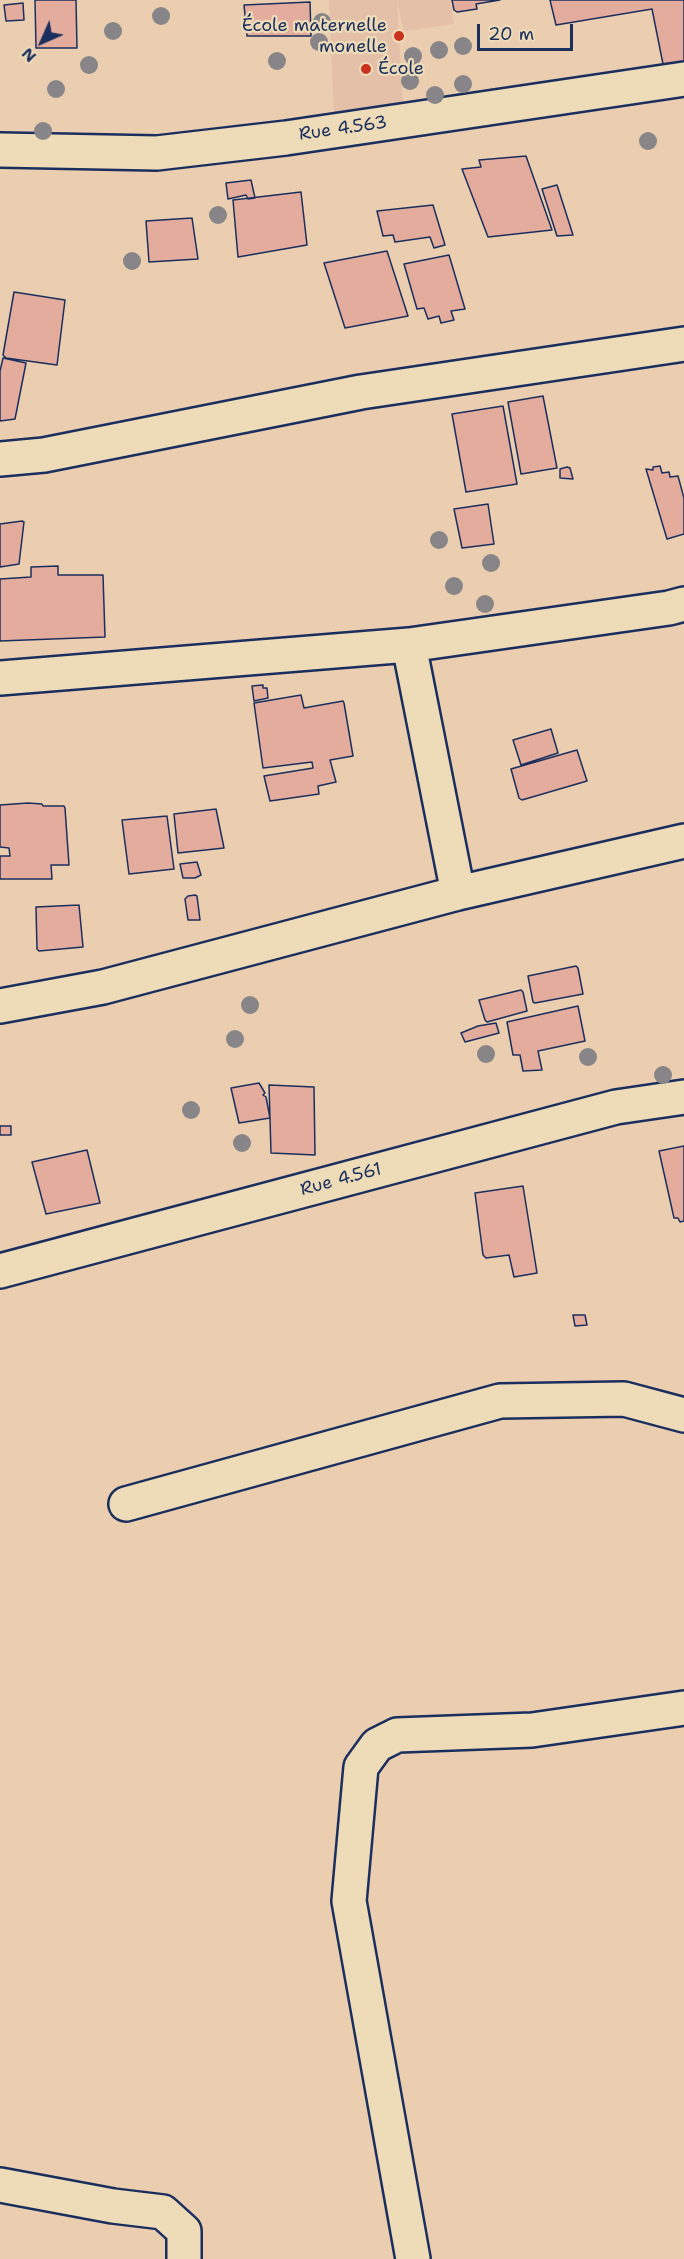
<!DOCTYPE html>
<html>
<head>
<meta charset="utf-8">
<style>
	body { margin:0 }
	#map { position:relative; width:684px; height:2259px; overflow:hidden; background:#ebcdb0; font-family:"Shantell Sans",sans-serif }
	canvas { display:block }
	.north { position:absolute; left:12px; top:12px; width:60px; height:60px; -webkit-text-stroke:4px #eedbb8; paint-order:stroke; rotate:225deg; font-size:16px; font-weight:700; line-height:24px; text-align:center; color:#1b2f5e }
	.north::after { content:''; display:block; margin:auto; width:21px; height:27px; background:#1b2f5e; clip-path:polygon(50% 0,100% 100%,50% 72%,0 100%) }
	.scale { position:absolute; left:477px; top:24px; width:96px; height:27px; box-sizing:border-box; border:3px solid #1b2f5e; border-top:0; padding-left:8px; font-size:18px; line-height:21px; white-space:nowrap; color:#1b2f5e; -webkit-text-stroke:4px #eedbb8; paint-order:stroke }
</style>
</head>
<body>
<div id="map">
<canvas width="684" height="2259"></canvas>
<div class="north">N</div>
<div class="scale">20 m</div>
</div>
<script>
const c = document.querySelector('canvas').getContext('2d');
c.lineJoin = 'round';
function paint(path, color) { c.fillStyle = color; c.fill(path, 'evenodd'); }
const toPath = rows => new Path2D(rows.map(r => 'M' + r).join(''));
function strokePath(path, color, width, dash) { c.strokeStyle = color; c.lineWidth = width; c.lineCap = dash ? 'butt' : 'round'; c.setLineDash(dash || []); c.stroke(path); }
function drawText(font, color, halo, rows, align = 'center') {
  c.font = font + ' "Shantell Sans",sans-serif'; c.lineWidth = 4.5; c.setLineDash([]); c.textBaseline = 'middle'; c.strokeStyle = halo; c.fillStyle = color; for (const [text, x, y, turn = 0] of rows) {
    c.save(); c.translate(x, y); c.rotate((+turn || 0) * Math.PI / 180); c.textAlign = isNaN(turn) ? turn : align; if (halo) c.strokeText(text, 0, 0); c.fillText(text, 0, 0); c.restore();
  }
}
paint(toPath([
	[329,0,450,0,454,24,404,31,397,1,403,107,334,115]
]), '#e5c0a8');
const building = toPath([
	[35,0,76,0,77,48,36,48,35,0],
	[452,0,500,0,476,4,477,9,457,12,454,10,452,0],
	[550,0,684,0,684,66,664,69,652,9,556,25,550,0],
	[310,2,311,36,247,36,244,5,310,2],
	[23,3,24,20,6,21,4,5,23,3],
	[526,156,552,230,488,237,462,169,481,167,479,160,526,156],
	[251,180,255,198,248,199,246,195,228,199,226,183,251,180],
	[557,185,573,235,557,236,542,189,557,185],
	[301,192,307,245,238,257,233,200,301,192],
	[433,205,445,245,434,248,430,237,395,242,393,235,383,236,377,211,433,205],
	[192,218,198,259,149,262,146,221,192,218],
	[387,251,408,316,345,328,324,263,387,251],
	[449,255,465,309,451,311,454,320,441,323,439,316,428,319,424,308,417,309,404,264,449,255],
	[14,292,65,300,57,365,6,358,3,355,14,292],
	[3,358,26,363,15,419,0,421,0,371,3,358],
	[543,396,557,468,521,474,508,402,543,396],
	[503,406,517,484,466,492,452,414,503,406],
	[660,466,662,473,669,472,670,477,678,476,684,498,684,534,667,539,646,469,653,470,653,467,660,466],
	[567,467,570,468,573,479,560,478,560,469,567,467],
	[488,504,494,544,462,548,454,509,488,504],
	[22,521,24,522,19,564,0,567,0,524,22,521],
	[58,566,58,575,103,575,105,637,0,641,0,579,31,577,31,567,58,566],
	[263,685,263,688,267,688,268,698,254,701,252,686,263,685],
	[301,695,304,708,343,701,344,703,353,756,330,760,336,782,318,786,319,794,270,801,264,776,313,768,312,762,263,768,254,703,301,695],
	[551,729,558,753,521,765,513,740,551,729],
	[577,750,587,781,522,800,519,798,511,769,577,750],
	[28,803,42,804,43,806,64,806,65,808,69,865,51,865,52,879,0,879,0,856,10,856,9,848,0,847,0,805,28,803],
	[216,809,224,848,178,853,174,814,216,809],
	[167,816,174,869,129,874,122,820,167,816],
	[197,862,201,875,195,878,183,878,180,864,197,862],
	[195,895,197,896,200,920,188,920,185,899,188,896,195,895],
	[79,905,83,947,39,951,37,949,36,907,79,905],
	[576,966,578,968,583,994,535,1003,533,1002,528,976,576,966],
	[521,990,523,992,527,1011,487,1022,485,1020,479,1000,521,990],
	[578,1006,585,1041,538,1051,542,1070,523,1071,520,1055,513,1055,507,1022,578,1006],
	[496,1023,499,1033,465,1042,461,1033,478,1026,496,1023],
	[259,1083,265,1093,263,1095,266,1097,270,1118,239,1123,231,1088,259,1083],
	[269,1085,314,1087,315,1155,271,1153,269,1085],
	[0,1126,11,1126,11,1135,0,1135,0,1126],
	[684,1146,684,1221,680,1222,678,1218,674,1218,659,1151,684,1146],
	[87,1150,100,1203,46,1214,32,1162,87,1150],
	[523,1186,537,1273,514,1277,509,1255,486,1258,483,1255,475,1193,523,1186],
	[573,1315,585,1315,587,1325,575,1326,573,1315]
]);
paint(building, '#e4ac9c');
strokePath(building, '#1b2f5e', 1.5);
const minor = toPath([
	[0,150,157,153,286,138,684,79],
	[0,459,44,455,361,392,684,344],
	[409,645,458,893],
	[0,678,409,645,669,608,684,604],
	[0,1006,103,987,458,893,684,841],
	[0,1271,616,1107,684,1097],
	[126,1504,500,1401,624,1399,684,1415],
	[0,2185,113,2206,163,2212,184,2231,184,2259],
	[413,2259,349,1901,361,1767,377,1745,397,1735,532,1730,684,1708]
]);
strokePath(minor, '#1b2f5e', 38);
strokePath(minor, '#eedbb8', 33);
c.fillStyle = '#878587';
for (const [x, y] of [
	[161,16],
	[322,22],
	[113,31],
	[319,42],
	[463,46],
	[439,50],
	[413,56],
	[277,61],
	[89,65],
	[410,81],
	[463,84],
	[56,89],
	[435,95],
	[43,131],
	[648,141],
	[218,215],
	[132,261],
	[439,540],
	[491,563],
	[454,586],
	[485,604],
	[250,1005],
	[235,1039],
	[486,1054],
	[588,1057],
	[663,1075],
	[191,1110],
	[242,1143]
]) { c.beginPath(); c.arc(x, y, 9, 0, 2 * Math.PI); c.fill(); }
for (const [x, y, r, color] of [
	[399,36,6,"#c8321e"],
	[366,69,6,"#c8321e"]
]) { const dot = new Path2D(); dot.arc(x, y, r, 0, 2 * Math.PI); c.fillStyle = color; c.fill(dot); strokePath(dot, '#eedbb8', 2); }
drawText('18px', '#1b2f5e', '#eedbb8', [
	["École maternelle",387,26],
	["monelle",387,47],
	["École",378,69,"left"]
], 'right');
drawText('18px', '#1b2f5e', '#eedbb8', [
	["Rue 4.563",343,129,-8],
	["Rue 4.561",341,1180,-15]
]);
</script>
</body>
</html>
